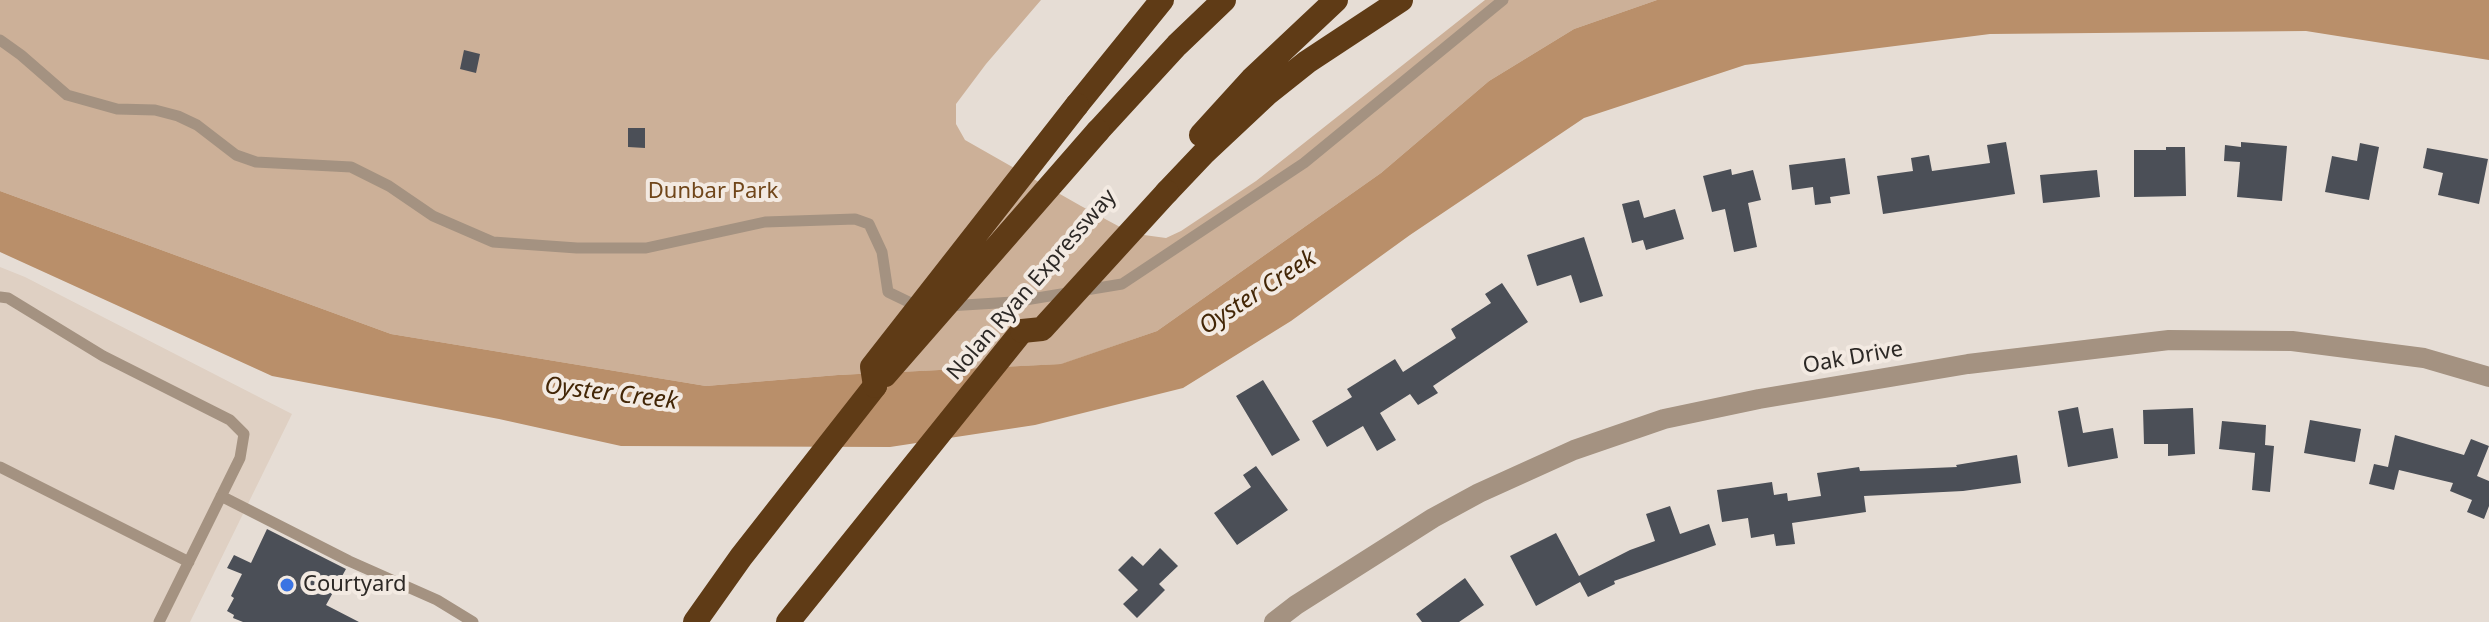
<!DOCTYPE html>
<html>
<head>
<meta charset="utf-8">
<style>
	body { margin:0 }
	canvas { display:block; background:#e6ddd5 }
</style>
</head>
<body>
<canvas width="2489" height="622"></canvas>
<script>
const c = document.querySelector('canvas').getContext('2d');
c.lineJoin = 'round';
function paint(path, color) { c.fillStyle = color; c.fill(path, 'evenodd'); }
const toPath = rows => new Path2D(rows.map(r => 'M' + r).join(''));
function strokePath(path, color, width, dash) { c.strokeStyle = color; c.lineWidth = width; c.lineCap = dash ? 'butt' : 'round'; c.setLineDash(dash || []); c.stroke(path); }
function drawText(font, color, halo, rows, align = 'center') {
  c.font = font + ' "Noto Sans",sans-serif'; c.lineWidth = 8; c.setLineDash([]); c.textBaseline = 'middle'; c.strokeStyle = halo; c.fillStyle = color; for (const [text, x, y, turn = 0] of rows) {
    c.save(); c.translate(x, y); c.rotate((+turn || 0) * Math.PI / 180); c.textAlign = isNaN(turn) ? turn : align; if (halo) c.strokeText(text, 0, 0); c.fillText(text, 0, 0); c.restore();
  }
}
paint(toPath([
	[0,267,25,277,292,414,190,622,0,622]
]), '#dfd0c3');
paint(toPath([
	[0,0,1041,0,986,64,956,104,956,124,965,140,1081,206,1120,227,1144,235,1166,238,1181,231,1256,181,1485,0,1657,0,1574,29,1489,81,1381,173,1157,331,1062,364,838,375,706,386,391,334,0,191]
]), '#ccb098');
paint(toPath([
	[1657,0,2489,0,2489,60,2306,31,1990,34,1745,65,1584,118,1410,235,1291,321,1183,388,1035,425,890,447,621,446,499,419,272,376,0,252,0,191,391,334,706,386,838,375,1061,364,1157,331,1381,173,1489,81,1574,29]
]), '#b98f6a');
paint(toPath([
	[464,50,480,54,476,73,460,69],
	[628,128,645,128,645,148,628,147],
	[2006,142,2015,194,1883,214,1877,176,1913,171,1911,158,1929,155,1932,171,1990,163,1987,145],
	[2241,142,2287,146,2282,201,2237,197,2240,162,2224,161,2225,145,2241,147],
	[2360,143,2379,147,2369,200,2325,192,2332,156,2357,161],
	[2166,147,2185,147,2186,196,2134,197,2134,150,2166,150],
	[2427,148,2488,159,2479,204,2438,195,2443,173,2423,168],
	[1845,158,1850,194,1830,197,1831,203,1815,205,1813,187,1792,190,1789,165],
	[1731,169,1732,175,1753,170,1761,200,1748,203,1757,247,1734,252,1725,209,1712,212,1703,176],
	[2097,170,2100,197,2043,203,2040,175],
	[1639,200,1644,218,1675,209,1684,239,1646,250,1643,240,1632,243,1622,204],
	[1584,237,1603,296,1580,303,1571,275,1537,286,1527,255],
	[1502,283,1528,322,1433,386,1438,393,1418,405,1410,394,1380,413,1396,440,1377,451,1363,426,1327,447,1312,421,1352,397,1347,389,1395,359,1403,372,1456,338,1451,329,1491,303,1485,294],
	[1263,380,1300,440,1272,456,1236,396],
	[2078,407,2083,433,2113,428,2118,458,2068,467,2058,411],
	[2193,408,2195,454,2168,456,2168,444,2144,444,2143,410],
	[2310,420,2361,429,2355,462,2304,453],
	[2222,421,2266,425,2265,445,2274,446,2270,492,2252,490,2255,453,2219,449],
	[2395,435,2464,455,2471,439,2489,446,2477,476,2489,481,2489,506,2484,519,2467,512,2472,500,2450,491,2453,483,2399,470,2394,490,2369,484,2374,464,2388,467],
	[2017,455,2021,483,1963,491,1864,496,1866,512,1792,523,1795,544,1776,546,1774,534,1751,538,1748,518,1722,522,1717,490,1772,482,1774,495,1787,493,1788,501,1821,496,1817,473,1859,467,1860,471,1957,467,1956,465],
	[1256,466,1288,510,1237,545,1214,513,1251,487,1243,475],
	[1670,506,1680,534,1709,524,1716,545,1614,581,1615,584,1588,597,1580,582,1536,606,1510,556,1556,533,1579,576,1630,550,1655,541,1646,514],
	[267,529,346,569,326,605,359,622,243,622,233,618,234,615,227,611,234,598,231,596,242,574,227,568,234,555,251,563],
	[1160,548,1178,566,1159,584,1165,590,1137,618,1123,604,1138,590,1118,570,1132,556,1143,566],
	[1465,578,1484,605,1459,622,1422,622,1416,614]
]), '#4b4f57');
strokePath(toPath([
	[0,40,21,55,67,95,117,109,155,110,178,116,197,125,236,155,256,162,351,167,389,186,433,216,493,242,577,248,646,248,765,222,855,219,869,224,882,252,888,292,919,307],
	[0,297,8,298,103,356,230,420,244,434,240,458,159,622],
	[948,306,1013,302,1122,284,1304,163,1503,0],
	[0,467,189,562],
	[221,496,349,561,437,600,473,622]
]), '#a49281', 11);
strokePath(toPath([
	[1274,622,1296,605,1433,518,1479,493,1574,450,1664,419,1759,399,1968,364,2169,340,2292,341,2424,358,2489,377]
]), '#a49281', 20);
strokePath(toPath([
	[1077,105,1162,0],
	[1098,131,1177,45,1224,0],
	[1201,135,1252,79,1336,0],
	[1167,192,1204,153,1268,93,1307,62,1401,0],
	[695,622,741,557,875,386],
	[788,622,1022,331]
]), '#5f3b16', 24);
strokePath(toPath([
	[1022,331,1042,329,1167,192],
	[885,375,1098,131],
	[875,386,872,367,1077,105]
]), '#5f3b16', 24);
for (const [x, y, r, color] of [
	[287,585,8,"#3b74e3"]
]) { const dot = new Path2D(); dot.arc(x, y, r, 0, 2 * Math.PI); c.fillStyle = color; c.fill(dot); strokePath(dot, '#f3eae2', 3); }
drawText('22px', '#70461a', '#f3eae2', [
	["Dunbar Park",713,192]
]);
drawText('22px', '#2c2825', '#f3eae2', [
	["Nolan Ryan Expressway",1032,285,-49],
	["Oak Drive",1853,358,-10]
]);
drawText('22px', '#2c2825', '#f3eae2', [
	["Courtyard",303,585]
], 'left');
drawText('italic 24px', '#432606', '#f3eae2', [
	["Oyster Creek",1258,293,-33],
	["Oyster Creek",611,394,7]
]);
</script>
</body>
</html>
